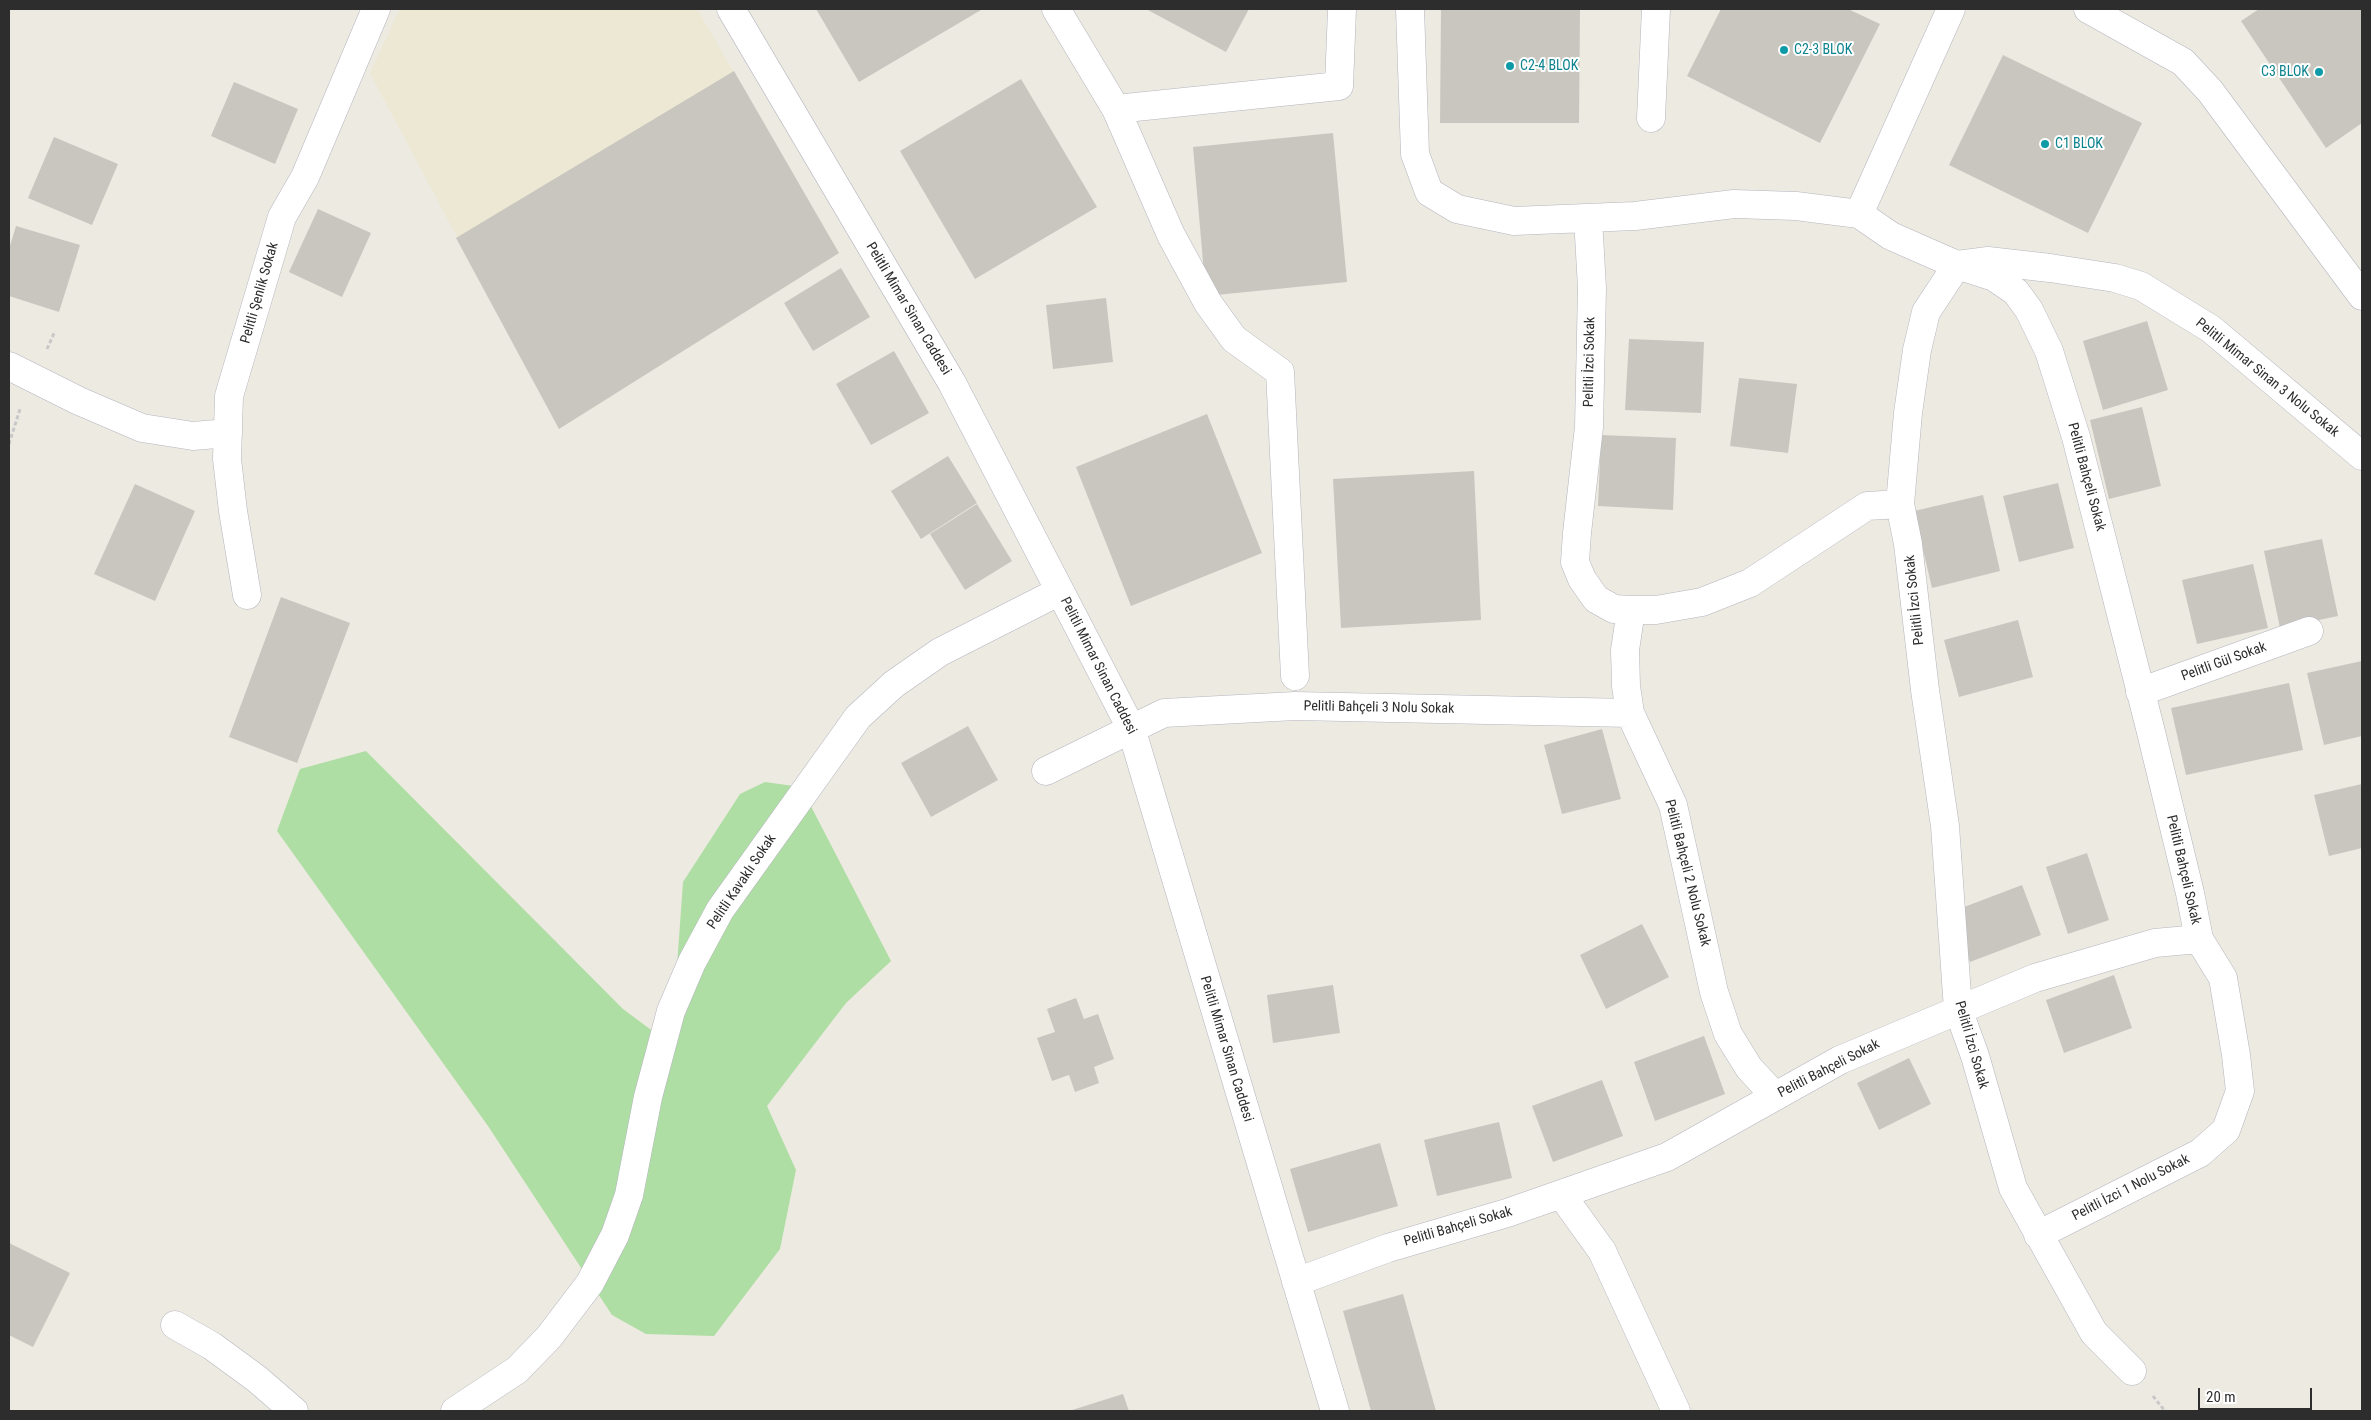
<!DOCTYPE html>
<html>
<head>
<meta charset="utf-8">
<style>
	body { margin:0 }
	#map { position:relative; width:2371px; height:1420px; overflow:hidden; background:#edeae1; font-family:"Roboto Condensed",sans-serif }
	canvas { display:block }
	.frame { position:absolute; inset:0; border:10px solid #2d2d2d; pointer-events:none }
	.scale { position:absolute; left:2198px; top:1388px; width:114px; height:22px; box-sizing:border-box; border:2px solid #2d2d2d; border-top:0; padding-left:6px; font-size:15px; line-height:18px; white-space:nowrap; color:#2d2d2d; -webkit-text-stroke:4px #fff; paint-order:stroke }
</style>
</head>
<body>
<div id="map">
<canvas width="2371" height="1420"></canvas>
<div class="frame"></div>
<div class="scale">20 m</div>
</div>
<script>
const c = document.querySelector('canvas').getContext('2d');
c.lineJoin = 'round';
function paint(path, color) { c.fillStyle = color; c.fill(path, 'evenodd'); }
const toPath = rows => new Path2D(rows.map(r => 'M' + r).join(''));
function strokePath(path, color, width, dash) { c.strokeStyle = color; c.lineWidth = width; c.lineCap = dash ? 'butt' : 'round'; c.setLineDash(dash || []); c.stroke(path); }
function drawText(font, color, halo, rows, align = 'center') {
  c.font = font + ' "Roboto Condensed",sans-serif'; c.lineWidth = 4; c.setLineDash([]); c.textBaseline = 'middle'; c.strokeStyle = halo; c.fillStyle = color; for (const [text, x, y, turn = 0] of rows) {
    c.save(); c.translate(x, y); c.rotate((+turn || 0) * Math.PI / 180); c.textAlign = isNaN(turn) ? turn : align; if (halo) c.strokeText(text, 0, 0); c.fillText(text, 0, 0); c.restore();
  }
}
paint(toPath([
	[400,9,697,9,839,253,559,429,370,73]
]), '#ece8d3');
paint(toPath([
	[366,751,623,1009,662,1038,676,980,683,882,740,794,765,782,801,787,891,961,846,1003,767,1106,796,1170,780,1249,714,1336,646,1334,612,1315,488,1126,277,831,300,769]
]), '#aedea3');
paint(toPath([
	[816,9,980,9,981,10,859,82],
	[1146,9,1249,9,1226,52],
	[1441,9,1580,9,1579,123,1440,123],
	[1721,9,1848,9,1880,24,1820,143,1687,76],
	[2259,9,2362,9,2362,123,2326,148,2241,21],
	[2003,55,2142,123,2088,233,1949,165],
	[734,71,839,253,559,429,456,238],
	[1021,79,1097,207,975,279,900,151],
	[234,82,298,109,275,164,211,136],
	[1333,133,1347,282,1206,296,1193,147],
	[54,137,118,164,92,225,28,198],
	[318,209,371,233,342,297,289,272],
	[16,226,80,245,59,312,9,296,9,249],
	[841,268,870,317,813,351,784,303],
	[1106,298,1113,362,1053,369,1046,305],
	[2147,321,2168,390,2103,410,2083,341],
	[1629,339,1704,342,1701,413,1625,410],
	[894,351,929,413,871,445,836,384],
	[1739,378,1797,384,1788,453,1730,446],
	[2142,407,2161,486,2109,499,2090,420],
	[1207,414,1262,553,1131,606,1076,467],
	[1601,435,1676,438,1673,510,1598,506],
	[948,456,977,503,921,539,891,491],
	[1474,471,1481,620,1341,628,1333,479],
	[2058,483,2074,548,2019,562,2003,496],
	[135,484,195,511,155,601,94,574],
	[1983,495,2000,571,1932,588,1914,511],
	[977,504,1012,561,965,590,930,534],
	[2322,539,2338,616,2280,628,2264,551],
	[2253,564,2268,628,2197,644,2182,580],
	[281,597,350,623,297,763,229,737],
	[2018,620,2033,677,1959,697,1944,640],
	[2362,661,2362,736,2324,745,2307,673],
	[2289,683,2303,750,2186,775,2171,708],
	[968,726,998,780,931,817,901,763],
	[1602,729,1621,799,1562,814,1544,745],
	[2362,784,2362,848,2329,856,2314,795],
	[2087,853,2109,920,2068,934,2046,867],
	[2022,885,2041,935,1970,962,1951,912],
	[1642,924,1669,977,1606,1009,1580,955],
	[2114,975,2132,1028,2064,1053,2046,1000],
	[1333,985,1340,1033,1273,1043,1267,995],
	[1076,998,1084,1019,1098,1014,1114,1059,1094,1067,1099,1083,1075,1092,1069,1075,1052,1081,1037,1038,1055,1032,1047,1009],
	[1704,1036,1725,1094,1655,1121,1634,1062],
	[1909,1058,1931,1104,1879,1130,1857,1083],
	[1602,1080,1623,1136,1553,1162,1532,1106],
	[1499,1122,1512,1178,1437,1196,1424,1140],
	[1380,1143,1398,1206,1308,1232,1290,1169],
	[9,1243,70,1273,33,1347,9,1335],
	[1403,1294,1436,1411,1371,1411,1343,1311],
	[1123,1394,1129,1411,1069,1411]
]), '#c9c6c0');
const minor = toPath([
	[731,9,952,383,1131,728,1335,1411],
	[1056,9,1116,109,1339,86,1342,9],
	[1410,9,1415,154,1429,192,1457,209,1514,221,1635,216,1734,204,1796,206,1859,214,1891,236,1957,265,1988,261,2050,268,2115,278,2141,286,2211,329,2362,456],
	[2088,9,2183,62,2210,91,2362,296],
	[1116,109,1171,235,1208,303,1234,339,1280,372,1295,676],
	[1651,118,1656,9],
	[1859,214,1951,9],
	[1588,218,1592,288,1589,427,1577,533,1575,562,1582,579,1596,599,1614,609,1631,610,1656,610,1702,602,1750,583,1867,506,1900,504,1908,544,1925,690,1945,826,1958,1009,1975,1056,2013,1188,2094,1333,2132,1371],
	[9,366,79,401,142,428,193,436,228,433],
	[247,595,233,511,227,459,229,396,282,217,305,177,376,9],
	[1631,610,1625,650,1626,686,1630,713,1673,805,1714,992,1728,1034,1749,1068,1775,1096],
	[2140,692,2309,631],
	[1046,771,1164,713,1295,706,1630,713],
	[1561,1194,1602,1251,1676,1411],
	[2038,1235,2200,1153,2226,1130,2240,1091,2236,1055,2223,978,2199,939],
	[1296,1282,1388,1248,1507,1213,1667,1157,1840,1060,2035,978,2155,943,2199,939,2190,893,2150,728,2076,437,2049,351,2029,310,2016,292,1994,277,1957,265,1926,312,1917,350,1908,413,1900,504],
	[175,1325,212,1346,257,1379,294,1411],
	[455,1411,517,1370,549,1337,590,1283,615,1235,629,1195,648,1097,671,1011,692,962,720,910,858,717,894,684,940,652,1060,591]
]);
strokePath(minor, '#b4b5bf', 29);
strokePath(toPath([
	[47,349,55,331],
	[9,444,20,409],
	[2153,1396,2165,1411]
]), '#c8c8c8', 3, [4, 2.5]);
strokePath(minor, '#fff', 28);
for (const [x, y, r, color] of [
	[1784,50,5,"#0f9aa8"],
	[1510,66,5,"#0f9aa8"],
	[2319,72,5,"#0f9aa8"],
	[2045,144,5,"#0f9aa8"]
]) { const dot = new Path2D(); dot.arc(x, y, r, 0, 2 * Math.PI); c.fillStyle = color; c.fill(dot); strokePath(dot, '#fff', 2); }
drawText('14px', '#0d838f', '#fff', [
	["C2-3 BLOK",1794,50],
	["C2-4 BLOK",1520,66],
	["C3 BLOK",2309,72,"right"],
	["C1 BLOK",2055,144]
], 'left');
drawText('14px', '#2d2d2d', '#fff', [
	["Pelitli Şenlik Sokak",260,293,-74],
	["Pelitli Mimar Sinan Caddesi",908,309,59],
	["Pelitli İzci Sokak",1590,362,-89],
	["Pelitli Mimar Sinan 3 Nolu Sokak",2267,378,39],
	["Pelitli Bahçeli Sokak",2086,477,75],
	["Pelitli İzci Sokak",1915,600,-96],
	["Pelitli Gül Sokak",2224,662,-20],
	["Pelitli Mimar Sinan Caddesi",1098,666,63],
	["Pelitli Bahçeli 3 Nolu Sokak",1379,708,1],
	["Pelitli Bahçeli Sokak",2183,870,77],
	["Pelitli Bahçeli 2 Nolu Sokak",1687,873,76],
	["Pelitli Kavaklı Sokak",742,882,-56],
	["Pelitli İzci Sokak",1971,1045,74],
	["Pelitli Mimar Sinan Caddesi",1226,1049,73],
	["Pelitli Bahçeli Sokak",1829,1069,-27],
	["Pelitli İzci 1 Nolu Sokak",2131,1188,-27],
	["Pelitli Bahçeli Sokak",1458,1227,-16]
]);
</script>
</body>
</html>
